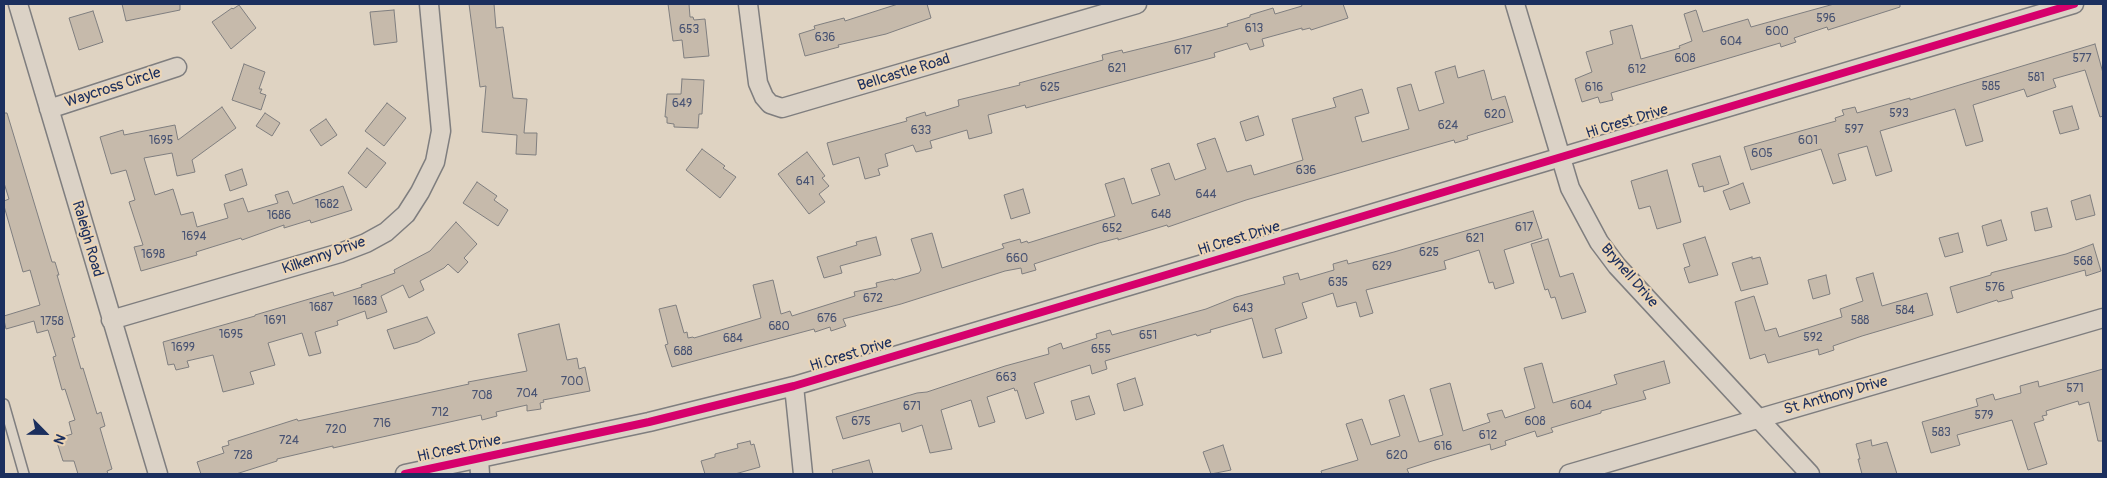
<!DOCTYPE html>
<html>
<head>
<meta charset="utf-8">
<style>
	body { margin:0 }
	#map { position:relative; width:2107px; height:478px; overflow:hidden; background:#dfd3c2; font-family:Pangolin,sans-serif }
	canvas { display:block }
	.frame { position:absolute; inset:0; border:5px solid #1b2f5e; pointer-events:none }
	.north { position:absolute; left:20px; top:408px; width:50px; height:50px; -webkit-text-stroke:4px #ecd5b5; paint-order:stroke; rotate:113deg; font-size:14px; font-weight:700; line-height:20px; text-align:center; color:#1b2f5e }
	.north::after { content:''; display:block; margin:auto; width:18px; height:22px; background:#1b2f5e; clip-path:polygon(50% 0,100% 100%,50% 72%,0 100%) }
</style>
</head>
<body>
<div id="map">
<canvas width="2107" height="478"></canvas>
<div class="frame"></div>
<div class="north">N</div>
</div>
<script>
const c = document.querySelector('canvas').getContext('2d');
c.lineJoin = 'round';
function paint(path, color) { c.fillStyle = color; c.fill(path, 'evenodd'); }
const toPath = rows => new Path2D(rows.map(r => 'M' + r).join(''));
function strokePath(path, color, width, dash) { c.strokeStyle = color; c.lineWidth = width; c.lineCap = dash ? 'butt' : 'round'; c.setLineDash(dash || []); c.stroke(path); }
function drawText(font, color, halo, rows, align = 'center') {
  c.font = font + ' Pangolin,sans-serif'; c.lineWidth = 4; c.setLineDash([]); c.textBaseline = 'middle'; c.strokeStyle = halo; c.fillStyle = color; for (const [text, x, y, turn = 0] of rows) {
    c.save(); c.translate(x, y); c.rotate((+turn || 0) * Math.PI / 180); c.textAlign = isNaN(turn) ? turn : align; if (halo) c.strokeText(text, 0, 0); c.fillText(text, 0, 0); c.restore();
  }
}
const building = toPath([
	[122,4,180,4,180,10,126,21,122,4],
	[469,4,494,4,496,28,503,27,513,98,527,99,524,133,537,133,536,155,516,154,517,135,482,132,486,86,480,87,469,4],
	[668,4,689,4,690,17,693,17,694,20,705,19,709,56,684,58,682,40,673,41,668,4],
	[898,4,927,4,931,18,886,34,838,45,839,47,805,56,799,34,815,29,814,26,844,18,845,21,898,4],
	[1301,4,1343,4,1348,18,1311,30,1310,28,1302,30,1302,28,1262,39,1264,46,1250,50,1247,43,1214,53,1215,57,1026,108,1025,105,988,115,992,133,969,139,967,130,930,141,932,148,916,152,913,145,885,154,888,166,878,169,880,175,865,179,859,157,833,165,827,143,907,121,906,118,925,112,926,116,959,106,958,100,1020,85,1019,83,1103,60,1102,55,1122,50,1123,53,1176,40,1228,26,1227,24,1250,17,1250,15,1273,8,1275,14,1302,6,1301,4],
	[1834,4,1900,4,1900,7,1828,30,1827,27,1794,38,1796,42,1781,47,1780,43,1611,93,1613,100,1600,103,1598,97,1582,102,1575,79,1592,72,1586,52,1613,44,1610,31,1632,25,1641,59,1680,48,1679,46,1692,41,1684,14,1696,10,1703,32,1748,19,1751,27,1834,4],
	[239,5,256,28,231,49,212,22,232,8,233,9,239,5],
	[394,10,397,42,374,45,370,12,394,10],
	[93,11,103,42,79,50,69,18,93,11],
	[2095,44,2103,73,2103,116,2100,117,2085,70,2053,79,2056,87,2027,97,2024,89,1973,105,1983,141,1966,146,1955,109,1880,131,1892,171,1876,176,1867,146,1838,154,1846,180,1833,184,1821,149,1751,170,1744,147,1836,121,1835,118,1844,115,1842,110,1855,107,1857,113,1910,98,1910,100,2095,44],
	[244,64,265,72,259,89,262,89,260,93,266,95,261,110,232,100,244,64],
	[1455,66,1458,78,1484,70,1492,100,1505,96,1513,122,1467,136,1468,139,1455,143,1454,140,1412,152,1246,200,1168,227,1167,225,1118,240,1118,238,1099,243,1034,264,1036,270,1022,274,1021,268,1005,271,901,304,843,319,846,326,831,331,830,327,815,332,814,329,672,367,665,345,668,344,659,309,676,305,684,333,687,332,688,338,693,337,694,338,761,318,753,285,773,280,781,314,790,311,792,316,855,296,854,292,877,287,876,283,893,279,894,280,919,273,921,270,911,239,932,233,942,268,1004,248,1002,244,1020,239,1021,243,1027,241,1028,243,1115,216,1105,184,1124,178,1132,204,1160,195,1151,169,1169,163,1175,180,1206,169,1197,144,1215,138,1227,172,1251,165,1254,175,1303,160,1292,119,1336,107,1333,98,1362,89,1369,113,1355,117,1362,142,1409,129,1397,88,1411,84,1419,111,1444,103,1435,72,1455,66],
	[682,79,704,80,702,114,699,114,698,128,674,127,674,124,667,123,667,117,665,117,667,94,681,94,682,79],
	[387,103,406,118,384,146,365,131,387,103],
	[2072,106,2079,129,2060,134,2053,111,2072,106],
	[222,107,236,128,192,160,195,172,177,176,172,153,144,158,155,195,173,189,181,215,193,212,197,227,228,218,224,204,243,198,248,212,278,203,275,195,288,191,293,204,343,186,352,210,311,223,310,220,284,228,284,225,242,240,241,238,196,252,197,255,141,271,134,247,143,245,129,202,135,200,126,170,111,174,100,137,123,130,124,135,175,125,178,140,222,107],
	[4,113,7,113,52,262,55,262,59,275,57,275,75,337,72,338,81,369,83,368,97,414,101,412,105,426,100,428,112,469,107,471,108,474,78,474,74,461,63,461,56,439,72,434,69,422,75,420,65,389,62,390,53,357,56,356,48,330,37,333,34,321,6,329,4,320,4,316,40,305,30,270,23,272,4,206,4,201,9,199,4,183,4,113],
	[265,113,280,123,272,136,256,126,265,113],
	[1258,116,1264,135,1246,141,1240,122,1258,116],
	[326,119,337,135,321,146,310,130,326,119],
	[367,148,386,163,366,188,348,173,367,148],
	[702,149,725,166,723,168,736,177,720,198,686,170,702,149],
	[807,152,825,176,822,178,829,186,819,194,825,202,809,214,778,174,807,152],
	[1720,156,1729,184,1704,192,1703,186,1699,187,1692,164,1720,156],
	[242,169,247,185,230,191,225,175,242,169],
	[1667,170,1681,222,1657,229,1650,206,1639,209,1631,181,1667,170],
	[477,182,497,196,494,200,508,210,498,226,463,203,477,182],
	[1743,183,1750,203,1730,210,1723,191,1743,183],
	[1023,189,1030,213,1011,219,1004,195,1023,189],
	[2090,195,2095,215,2076,220,2071,201,2090,195],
	[2047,208,2052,227,2035,231,2031,212,2047,208],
	[1533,211,1542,238,1504,250,1514,283,1495,289,1493,282,1489,283,1479,250,1444,261,1446,269,1366,290,1373,313,1360,317,1356,302,1337,307,1333,293,1302,303,1307,318,1275,329,1282,353,1263,358,1252,318,1210,330,1211,332,1197,336,1196,334,1105,361,1107,369,1092,374,1090,365,1034,383,1044,413,1026,419,1017,390,1015,391,1014,388,987,397,995,422,979,427,971,400,941,410,952,449,930,453,922,425,902,432,900,423,843,439,836,417,917,393,927,392,1005,366,1049,354,1048,348,1061,343,1063,349,1097,338,1096,334,1110,330,1112,335,1206,309,1236,297,1285,284,1283,277,1298,273,1300,280,1334,270,1333,264,1347,260,1348,264,1394,252,1533,211],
	[2001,220,2007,240,1987,246,1982,226,2001,220],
	[456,222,477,244,464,258,468,262,458,273,448,264,444,268,420,281,424,290,409,298,403,285,381,296,387,312,367,319,365,311,337,321,338,325,315,332,321,353,309,356,302,333,268,343,275,365,250,372,254,384,223,392,213,355,187,361,189,367,176,370,174,364,168,365,163,342,255,316,255,315,316,297,333,292,334,296,362,287,361,285,395,273,394,270,430,251,456,222],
	[1958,233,1963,252,1945,257,1939,238,1958,233],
	[876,237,881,255,840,266,842,273,824,278,817,257,857,245,856,242,876,237],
	[1705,237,1718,275,1689,283,1684,268,1690,266,1683,244,1705,237],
	[1548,239,1560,277,1573,273,1586,312,1562,319,1555,297,1551,298,1548,289,1545,290,1531,244,1548,239],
	[2093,244,2101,271,2086,276,2085,270,2011,291,2013,298,1998,302,1997,300,1957,313,1950,287,1991,275,1991,273,1994,272,2066,254,2093,244],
	[1752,257,1752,259,1760,257,1768,284,1741,291,1732,263,1752,257],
	[1873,273,1882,306,1927,293,1933,315,1862,336,1833,346,1834,350,1819,355,1818,349,1768,363,1765,354,1750,359,1735,302,1754,296,1765,331,1776,328,1779,337,1842,317,1840,309,1863,301,1856,278,1873,273],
	[1826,275,1830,294,1813,299,1808,280,1826,275],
	[427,317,435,333,418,342,394,349,387,330,427,317],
	[559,324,567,360,577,358,579,369,585,367,590,391,543,400,544,402,540,403,541,409,527,411,527,405,496,412,497,416,482,420,481,415,333,448,333,446,277,459,277,461,236,474,201,474,197,462,224,453,222,447,229,445,228,441,297,419,298,421,469,384,468,382,527,371,518,334,559,324],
	[1664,361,1670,383,1643,391,1646,399,1601,411,1601,413,1551,428,1553,432,1537,437,1535,431,1505,441,1506,445,1491,450,1490,444,1432,461,1407,469,1409,474,1322,474,1321,471,1358,460,1346,424,1362,419,1371,445,1400,436,1389,400,1404,395,1419,442,1443,435,1430,389,1450,383,1463,431,1490,422,1487,414,1502,410,1505,418,1535,408,1524,368,1542,363,1553,403,1617,384,1614,375,1664,361],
	[2103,369,2103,441,2098,441,2089,402,2079,405,2078,401,2046,411,2047,415,2042,416,2044,420,2034,423,2047,464,2028,470,2012,420,1957,435,1960,445,1931,453,1922,422,1978,406,1976,399,1993,394,1995,400,2021,393,2020,386,2038,381,2039,387,2103,369],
	[1135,378,1143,405,1124,411,1117,384,1135,378],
	[1089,396,1095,414,1076,420,1071,401,1089,396],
	[1871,440,1872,446,1887,442,1897,474,1862,474,1858,459,1860,459,1856,444,1871,440],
	[750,441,751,445,754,444,760,467,735,474,705,474,701,461,715,457,715,454,738,448,737,444,750,441],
	[1223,445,1231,470,1211,474,1203,452,1223,445],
	[869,460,873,474,833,474,832,470,869,460]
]);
paint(building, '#c6baab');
strokePath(building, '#7f7e7f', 1);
const service = toPath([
	[4,404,24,474]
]);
const minor = toPath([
	[18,4,158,474],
	[748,4,758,83,764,97,770,104,782,108,1137,4],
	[1515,4,1570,188,1599,242,1617,266,1810,474],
	[49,109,177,67],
	[111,320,340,253,366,243,386,232,406,214,420,192,435,162,441,131,429,4],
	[794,386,803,474],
	[479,459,480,474],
	[405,474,649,422,794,386,2074,4],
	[1569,474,2103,318]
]);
strokePath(service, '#7f7e7f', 12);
strokePath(minor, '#7f7e7f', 21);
strokePath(service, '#dbd2c6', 9);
strokePath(minor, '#dbd2c6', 18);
strokePath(toPath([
	[405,474,649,422,794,386,2074,4]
]), '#d6006c', 8);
drawText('12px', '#475272', null, [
	["596",1826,19],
	["613",1254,29],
	["653",689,30],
	["600",1777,32],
	["636",825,38],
	["604",1731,42],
	["617",1183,51],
	["608",1685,59],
	["577",2082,59],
	["621",1117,69],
	["612",1637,70],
	["581",2036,78],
	["585",1991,87],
	["625",1050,88],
	["616",1594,88],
	["649",682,104],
	["593",1899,114],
	["620",1495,115],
	["624",1448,126],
	["597",1854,130],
	["633",921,131],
	["1695",161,141],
	["601",1808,141],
	["605",1762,154],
	["636",1306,171],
	["641",805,182],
	["644",1206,195],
	["1682",327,205],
	["648",1161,215],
	["1686",279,216],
	["617",1524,228],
	["652",1112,229],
	["1694",194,237],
	["621",1475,239],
	["625",1429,253],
	["1698",153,255],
	["660",1017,259],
	["568",2083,262],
	["629",1382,267],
	["635",1338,283],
	["576",1995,288],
	["672",873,299],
	["1683",365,302],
	["1687",321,308],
	["643",1243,309],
	["584",1905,311],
	["676",827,319],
	["1691",275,321],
	["588",1860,321],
	["1758",52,322],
	["680",779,327],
	["1695",231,335],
	["651",1148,336],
	["592",1813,338],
	["684",733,339],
	["1699",183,348],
	["655",1101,350],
	["688",683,352],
	["663",1006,378],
	["700",572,382],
	["571",2075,389],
	["704",527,394],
	["708",482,396],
	["604",1581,406],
	["671",912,407],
	["712",440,413],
	["579",1984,416],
	["675",861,422],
	["608",1535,422],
	["716",382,424],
	["720",336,430],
	["583",1941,433],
	["612",1488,436],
	["724",289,441],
	["616",1443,447],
	["728",243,456],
	["620",1397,456]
]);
drawText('15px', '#1b2f5e', '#ecd5b5', [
	["Bellcastle Road",904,73,-17],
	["Waycross Circle",113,88,-18],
	["Hi Crest Drive",1627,122,-17],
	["Raleigh Road",87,239,74],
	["Hi Crest Drive",1239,239,-17],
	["Kilkenny Drive",324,256,-19],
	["Brynell Drive",1629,276,49],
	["Hi Crest Drive",851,355,-17],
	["St Anthony Drive",1836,396,-16],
	["Hi Crest Drive",459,449,-12]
]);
</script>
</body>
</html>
